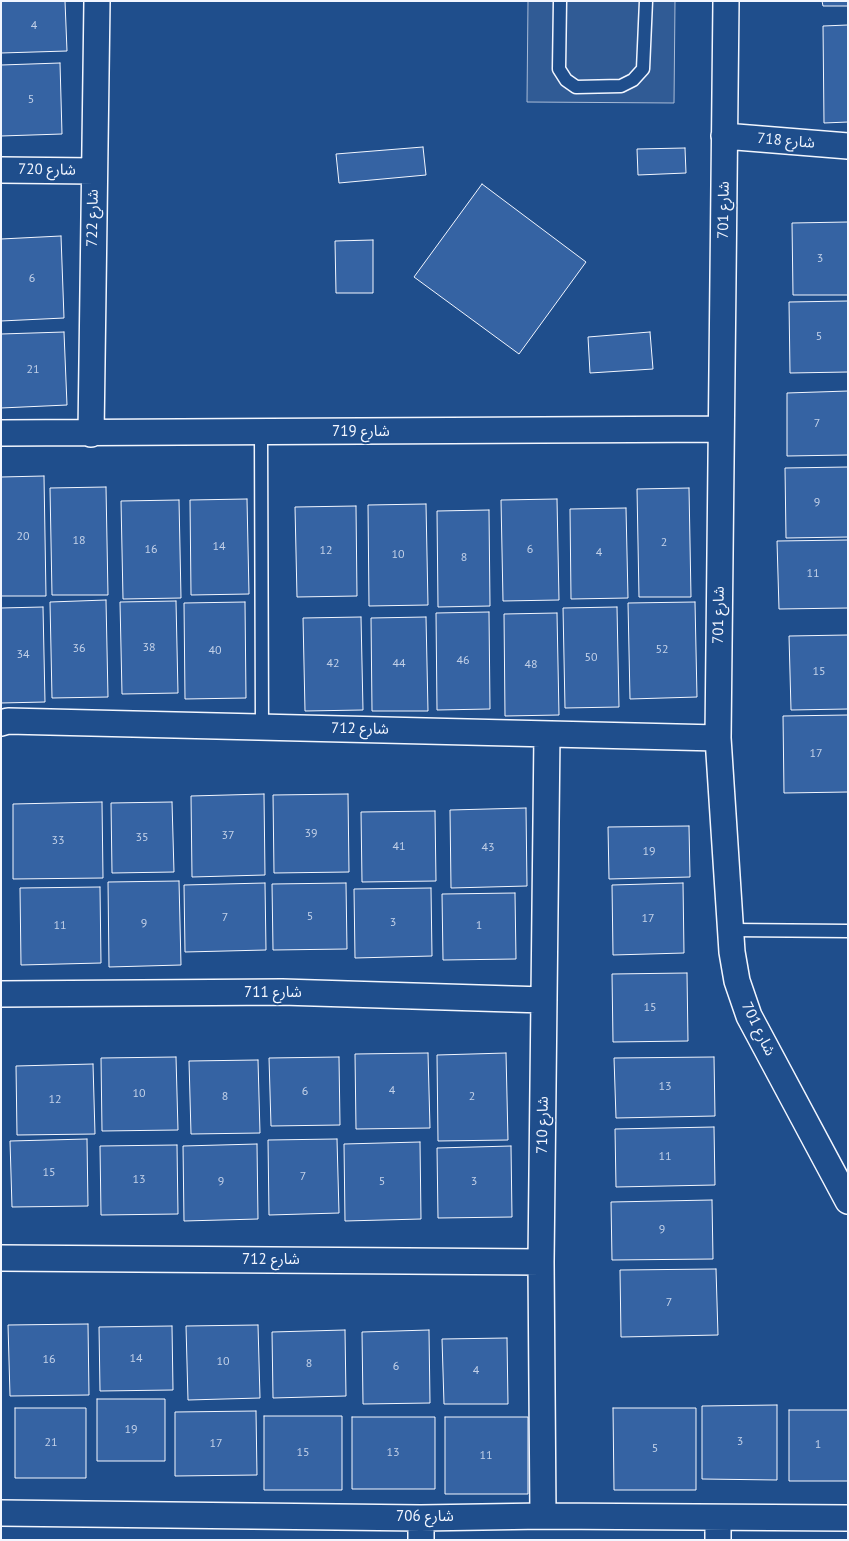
<!DOCTYPE html>
<html>
<head>
<meta charset="utf-8">
<style>
	body { margin:0 }
	#map { position:relative; width:849px; height:1541px; overflow:hidden; background:#1f4e8c; font-family:"PT Sans",sans-serif }
	canvas { display:block }
	.frame { position:absolute; inset:0; border:2px solid #f2f6ff; pointer-events:none }
</style>
</head>
<body>
<div id="map">
<canvas width="849" height="1541"></canvas>
<div class="frame"></div>
</div>
<script>
const c = document.querySelector('canvas').getContext('2d');
c.lineJoin = 'round';
function paint(path, color) { c.fillStyle = color; c.fill(path, 'evenodd'); }
const toPath = rows => new Path2D(rows.map(r => 'M' + r).join(''));
function strokePath(path, color, width, dash) { c.strokeStyle = color; c.lineWidth = width; c.lineCap = dash ? 'butt' : 'round'; c.setLineDash(dash || []); c.stroke(path); }
function drawText(font, color, halo, rows, align = 'center') {
  c.font = font + ' "PT Sans","Noto Sans Arabic",sans-serif'; c.lineWidth = 4; c.setLineDash([]); c.textBaseline = 'middle'; c.strokeStyle = halo; c.fillStyle = color; for (const [text, x, y, turn = 0] of rows) {
    c.save(); c.translate(x, y); c.rotate((+turn || 0) * Math.PI / 180); c.textAlign = isNaN(turn) ? turn : align; if (halo) c.strokeText(text, 0, 0); c.fillText(text, 0, 0); c.restore();
  }
}
const parking = toPath([
	[528,1,675,1,674,103,527,102,528,1]
]);
paint(parking, '#305b95');
strokePath(parking, '#a8bbd7', 1);
const building = toPath([
	[1,1,65,1,67,51,1,53,1,1],
	[822,1,848,1,848,6,823,6,822,1],
	[848,25,848,122,824,123,823,26,848,25],
	[60,63,62,134,1,136,1,65,60,63],
	[423,147,426,175,339,183,336,154,423,147],
	[685,148,686,173,638,175,637,149,685,148],
	[482,184,586,262,519,354,414,277,482,184],
	[848,222,848,295,793,295,792,223,848,222],
	[61,236,64,318,1,321,1,239,61,236],
	[373,240,373,293,336,293,335,241,373,240],
	[848,301,848,372,790,373,789,302,848,301],
	[64,332,67,405,1,408,1,334,64,332],
	[650,332,653,369,590,373,588,337,650,332],
	[848,391,848,455,787,456,787,393,848,391],
	[848,467,848,537,786,538,785,468,848,467],
	[44,476,46,596,1,596,1,477,44,476],
	[106,487,108,595,52,595,50,488,106,487],
	[689,488,691,597,639,597,637,489,689,488],
	[247,499,249,594,191,595,190,500,247,499],
	[557,499,559,600,503,601,501,500,557,499],
	[179,500,181,598,123,599,121,501,179,500],
	[426,504,428,605,369,606,368,505,426,504],
	[356,506,357,596,297,597,295,507,356,506],
	[626,508,628,598,571,599,570,509,626,508],
	[489,510,490,606,438,607,437,511,489,510],
	[848,540,848,608,779,609,777,541,848,540],
	[106,600,108,697,52,698,50,602,106,600],
	[176,601,178,693,122,694,120,602,176,601],
	[245,602,246,698,185,699,184,603,245,602],
	[695,602,697,697,630,699,628,603,695,602],
	[43,607,45,702,1,703,1,608,43,607],
	[617,607,619,707,565,708,563,608,617,607],
	[489,612,490,709,437,710,436,613,489,612],
	[557,613,559,715,505,716,504,614,557,613],
	[361,617,363,710,305,711,303,618,361,617],
	[426,617,428,711,372,711,371,618,426,617],
	[848,635,848,709,791,710,789,636,848,635],
	[848,715,848,792,784,793,783,716,848,715],
	[264,794,265,875,192,877,191,796,264,794],
	[348,794,349,872,274,873,273,795,348,794],
	[102,802,103,878,13,879,13,804,102,802],
	[172,802,174,872,112,873,111,803,172,802],
	[526,808,527,886,451,888,450,810,526,808],
	[435,811,436,881,362,882,361,812,435,811],
	[689,826,690,877,609,879,608,827,689,826],
	[179,881,181,965,109,967,108,882,179,881],
	[265,883,266,950,185,952,184,885,265,883],
	[346,883,347,949,273,950,272,884,346,883],
	[683,883,684,953,613,955,612,885,683,883],
	[100,887,101,963,21,965,20,888,100,887],
	[431,888,432,956,355,958,354,889,431,888],
	[515,893,516,959,443,960,442,894,515,893],
	[687,973,688,1041,613,1042,612,974,687,973],
	[428,1053,430,1128,356,1129,355,1054,428,1053],
	[506,1053,508,1140,438,1141,437,1055,506,1053],
	[176,1057,178,1130,102,1131,101,1058,176,1057],
	[339,1057,340,1125,271,1126,269,1058,339,1057],
	[714,1057,715,1116,616,1118,614,1058,714,1057],
	[258,1060,260,1133,191,1134,189,1061,258,1060],
	[93,1064,95,1134,17,1135,16,1066,93,1064],
	[714,1127,715,1185,616,1187,615,1129,714,1127],
	[87,1139,88,1206,12,1207,10,1141,87,1139],
	[337,1139,339,1213,269,1215,268,1140,337,1139],
	[420,1142,421,1219,345,1221,344,1144,420,1142],
	[257,1144,258,1219,184,1221,183,1146,257,1144],
	[177,1145,178,1214,101,1215,100,1146,177,1145],
	[511,1146,512,1217,438,1218,437,1148,511,1146],
	[712,1200,713,1259,612,1260,611,1202,712,1200],
	[716,1269,718,1335,621,1337,620,1270,716,1269],
	[88,1324,89,1395,10,1396,8,1325,88,1324],
	[258,1325,260,1398,188,1400,186,1326,258,1325],
	[172,1326,173,1390,100,1391,99,1327,172,1326],
	[345,1330,346,1396,273,1398,272,1332,345,1330],
	[429,1330,430,1403,363,1404,362,1332,429,1330],
	[507,1338,508,1404,444,1404,442,1339,507,1338],
	[97,1399,165,1399,165,1461,97,1461,97,1399],
	[777,1405,777,1480,702,1479,702,1406,777,1405],
	[15,1408,86,1408,86,1478,15,1478,15,1408],
	[613,1408,696,1408,696,1490,614,1490,613,1408],
	[789,1410,848,1410,848,1481,789,1481,789,1410],
	[256,1411,257,1475,175,1476,175,1412,256,1411],
	[264,1416,342,1416,342,1490,264,1490,264,1416],
	[352,1417,435,1417,435,1489,352,1489,352,1417],
	[445,1417,528,1417,528,1494,445,1494,445,1417]
]);
paint(building, '#3563a3');
strokePath(building, '#f2f6ff', 1);
const lane = toPath([
	[560,1,559,69,566,80,576,87,621,86,633,80,643,69,646,1],
	[261,433,262,727],
	[731,930,848,931]
]);
const street = toPath([
	[726,1,718,738,732,952,737,981,749,1016,848,1201],
	[724,136,848,146],
	[1,170,94,171],
	[1,433,721,429],
	[91,434,97,1],
	[1,723,8,721,718,738],
	[1,994,282,992,544,1000],
	[1,1258,541,1262],
	[1,1513,421,1518,543,1516,848,1518],
	[543,1516,541,1262,547,734],
	[421,1540,421,1518],
	[718,1540,718,1518]
]);
strokePath(lane, '#f2f6ff', 15);
strokePath(street, '#f2f6ff', 28);
strokePath(lane, '#1f4e8c', 12);
strokePath(street, '#1f4e8c', 25);
drawText('12px', '#c3d1e8', null, [
	["4",34,26],
	["5",31,100],
	["3",820,259],
	["6",32,279],
	["5",819,337],
	["21",33,370],
	["7",817,424],
	["9",817,503],
	["20",23,537],
	["18",79,541],
	["2",664,543],
	["14",219,547],
	["16",151,550],
	["6",530,550],
	["12",326,551],
	["4",599,553],
	["10",398,555],
	["8",464,558],
	["11",813,574],
	["38",149,648],
	["36",79,649],
	["52",662,650],
	["40",215,651],
	["34",23,655],
	["50",591,658],
	["46",463,661],
	["42",333,664],
	["44",399,664],
	["48",531,665],
	["15",819,672],
	["17",816,754],
	["39",311,834],
	["37",228,836],
	["35",142,838],
	["33",58,841],
	["41",399,847],
	["43",488,848],
	["19",649,852],
	["5",310,917],
	["7",225,918],
	["17",648,919],
	["3",393,923],
	["9",144,924],
	["11",60,926],
	["1",479,926],
	["15",650,1008],
	["13",665,1087],
	["4",392,1091],
	["6",305,1092],
	["10",139,1094],
	["8",225,1097],
	["2",472,1097],
	["12",55,1100],
	["11",665,1157],
	["15",49,1173],
	["7",303,1177],
	["13",139,1180],
	["9",221,1182],
	["5",382,1182],
	["3",474,1182],
	["9",662,1230],
	["7",669,1303],
	["14",136,1359],
	["16",49,1360],
	["10",223,1362],
	["8",309,1364],
	["6",396,1367],
	["4",476,1371],
	["19",131,1430],
	["3",740,1442],
	["21",51,1443],
	["17",216,1444],
	["1",818,1445],
	["5",655,1449],
	["15",303,1453],
	["13",393,1453],
	["11",486,1456]
]);
drawText('15px', '#f2f6ff', '#1f4e8c', [
	["شارع 718",786,141,5],
	["شارع 720",47,170,1],
	["شارع 701",724,210,-89],
	["شارع 722",93,218,-89],
	["شارع 719",361,432],
	["شارع 701",719,615,-89],
	["شارع 712",360,729,1],
	["شارع 711",273,993],
	["شارع 701",758,1029,64],
	["شارع 710",543,1125,-89],
	["شارع 712",271,1260],
	["شارع 706",425,1517]
]);
</script>
</body>
</html>
